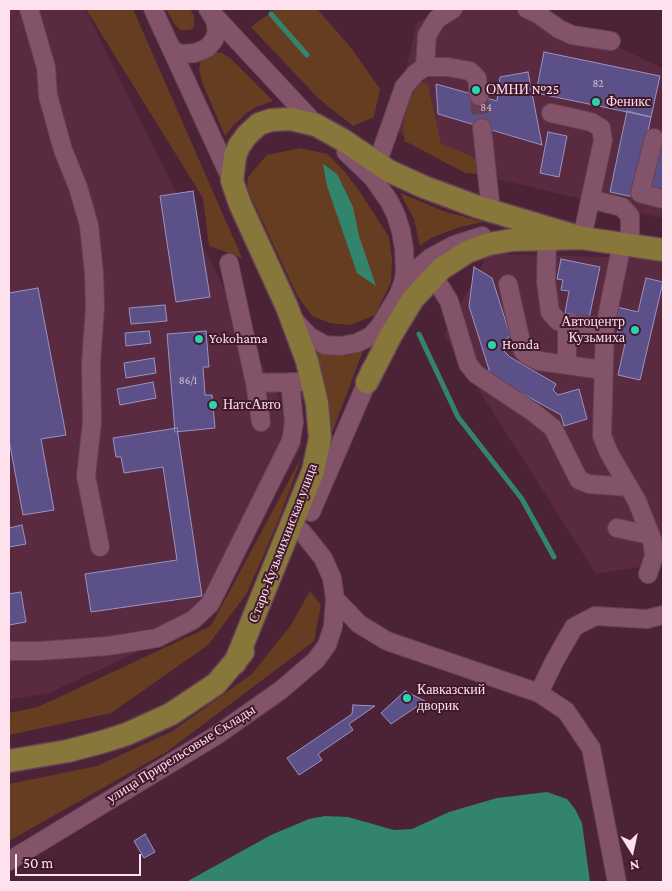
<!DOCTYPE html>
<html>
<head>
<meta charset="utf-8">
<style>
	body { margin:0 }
	#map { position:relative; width:672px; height:891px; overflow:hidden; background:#4c2236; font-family:"Crimson Pro",serif }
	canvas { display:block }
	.frame { position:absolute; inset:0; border:10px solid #fde1ec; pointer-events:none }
	.north { position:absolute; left:607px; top:826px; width:50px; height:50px; -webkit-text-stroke:4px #41182c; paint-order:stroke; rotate:170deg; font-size:14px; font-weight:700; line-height:20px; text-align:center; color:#fde1ec }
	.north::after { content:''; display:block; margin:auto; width:18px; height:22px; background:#fde1ec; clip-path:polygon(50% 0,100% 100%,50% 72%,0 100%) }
	.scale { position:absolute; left:15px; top:854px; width:126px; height:22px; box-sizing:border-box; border:2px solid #fde1ec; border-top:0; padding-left:6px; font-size:15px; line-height:18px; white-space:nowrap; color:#fde1ec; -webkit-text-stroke:4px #41182c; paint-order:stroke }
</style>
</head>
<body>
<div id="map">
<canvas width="672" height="891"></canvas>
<div class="frame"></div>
<div class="north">N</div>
<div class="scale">50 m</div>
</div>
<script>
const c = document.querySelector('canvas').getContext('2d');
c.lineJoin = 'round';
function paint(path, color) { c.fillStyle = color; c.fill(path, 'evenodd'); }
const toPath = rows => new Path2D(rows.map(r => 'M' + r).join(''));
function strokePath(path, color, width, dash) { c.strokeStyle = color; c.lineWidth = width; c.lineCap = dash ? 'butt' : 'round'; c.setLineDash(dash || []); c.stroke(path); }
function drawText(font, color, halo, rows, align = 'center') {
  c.font = font + ' "Crimson Pro",serif'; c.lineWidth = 4; c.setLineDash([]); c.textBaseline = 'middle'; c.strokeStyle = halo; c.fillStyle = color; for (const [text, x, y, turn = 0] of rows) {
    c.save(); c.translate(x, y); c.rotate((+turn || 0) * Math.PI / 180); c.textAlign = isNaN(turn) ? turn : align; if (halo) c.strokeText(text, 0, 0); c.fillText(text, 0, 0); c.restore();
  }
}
paint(toPath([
	[9,9,85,9,302,445,207,620,49,693,9,700],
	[445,9,534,9,663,68,663,218,471,173,392,130,417,22],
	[488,254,649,258,663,262,663,563,596,574,444,335]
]), '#5a2a41');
paint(toPath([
	[86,9,133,9,242,258,209,246,203,198],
	[166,9,190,9,194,16,194,27,190,30,181,30,175,25],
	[275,9,317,9,352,49,380,89,374,117,353,126,318,98,251,27],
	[216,52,222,53,230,58,273,101,256,107,248,112,234,125,225,136,203,84,199,69,201,60,204,57],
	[421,82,428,85,441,144,471,156,478,162,479,174,465,173,409,143,405,142,403,132,404,119,411,97],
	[300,148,327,154,344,171,360,192,389,237,392,259,391,282,375,315,350,325,330,323,312,316,297,295,247,188,248,177,267,155],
	[400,193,443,211,483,222,460,227,444,233,431,238,420,246,414,219],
	[315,350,335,355,348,355,363,351,331,435],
	[302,456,279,519,247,593,208,645,111,713,9,735,9,713,38,707,211,626],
	[310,591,321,605,314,641,168,751,9,841,9,784,97,766,171,732,252,674,291,625]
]), '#673d22');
paint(toPath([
	[323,164,337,174,353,207,359,236,376,286,357,273,327,186],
	[547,792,567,799,575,809,582,823,590,882,186,882,271,835,309,819,325,816,348,817,394,830,412,829,449,812,497,798]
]), '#32846d');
strokePath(toPath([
	[271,14,307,55],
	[419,334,458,417,522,499,554,557]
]), '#32846d', 5);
const building = toPath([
	[544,52,660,76,651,117,536,93,544,52],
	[528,72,542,145,438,114,436,84,497,101,500,77,528,72],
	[627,111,651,117,634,197,610,192,627,111],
	[548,132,567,136,559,177,540,173,548,132],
	[659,139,663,141,663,191,646,187,659,139],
	[193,191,210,297,176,302,160,196,193,191],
	[561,259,600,267,589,318,565,313,569,291,561,290,563,280,557,279,561,259],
	[474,267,492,278,510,335,501,348,510,357,556,384,553,390,558,395,579,389,587,419,564,426,561,415,491,376,469,306,474,267],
	[646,278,663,282,640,380,618,375,626,339,616,337,620,323,614,321,617,307,638,312,646,278],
	[38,288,66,435,41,439,54,510,23,515,9,440,9,293,38,288],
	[165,305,167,321,131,324,129,308,165,305],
	[149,331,151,343,126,346,125,333,149,331],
	[206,331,209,367,203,367,205,395,212,395,215,428,175,432,167,334,206,331],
	[154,358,156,373,126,378,124,363,154,358],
	[153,382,156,398,120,405,117,389,153,382],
	[177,428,202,596,91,612,85,574,177,560,163,467,124,473,121,457,116,457,113,438,177,428],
	[22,525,26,544,9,547,9,528,22,525],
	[21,592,26,622,9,625,9,594,21,592],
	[405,691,425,701,391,724,381,713,405,691],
	[353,705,375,706,349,724,353,730,318,754,322,760,299,775,287,758,352,714,353,705],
	[145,834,155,852,144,858,134,841,145,834]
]);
paint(building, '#5b5087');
strokePath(building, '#9a93c1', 1);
strokePath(toPath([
	[479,96,482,128]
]), '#673f51', 18, [18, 9]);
const minor = toPath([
	[29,9,46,67,48,96,63,150,78,187,89,225,94,273,95,307,91,364,92,422,86,476,100,547],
	[153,9,232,181],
	[208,9,316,125],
	[527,9,538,14,559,29,572,35,611,41],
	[169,44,174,51,181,54,195,53,207,48,214,40,217,31,215,20,211,14],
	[425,67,427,35,437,19,453,9],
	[551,113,591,122,601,128,603,140,582,238],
	[482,128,491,211],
	[654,138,640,193,663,199],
	[377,164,404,87,416,73,425,67,448,67,470,71,477,78,479,96],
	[590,199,622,207,630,216,630,245],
	[547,240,546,282,550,312,558,321,567,324,605,327],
	[622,243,605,327,602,436,609,453,637,501,652,539,654,556,648,574],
	[229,263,255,383,261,422],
	[432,279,441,288,449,301,468,364,476,374,533,412,553,428,579,480,589,484,629,487],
	[508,284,523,351,527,355,539,361,603,370],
	[403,287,416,270,430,258,454,245,482,236],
	[294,320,310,337,325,345,340,346,357,343,371,336,380,326,398,296,403,283,405,272,404,248,401,231,396,215,389,201,373,178,346,152],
	[567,364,567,324],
	[255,383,300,382],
	[311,512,367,382,370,370],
	[617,528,650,535],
	[335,599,359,624,387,641,539,693,566,711,591,748,617,882],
	[9,651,39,651,108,646,157,638,193,620,210,604,291,441,294,422,290,382],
	[539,693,555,660,574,627,595,616,647,619,663,615],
	[9,861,217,735,281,690,316,660,327,645,333,627,335,599,332,578,323,558,303,533,292,523]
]);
const major = toPath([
	[367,382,391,335,413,299,441,269,467,252,489,244,512,240,582,238,663,250],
	[235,663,313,471,320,438,317,403,307,361,287,307,240,204,232,181,235,156,239,146,247,135,259,124,271,120,291,119,316,125,343,140,389,171,424,187,478,207,582,238],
	[9,761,68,751,102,742,127,734,171,714,216,684,243,652]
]);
strokePath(minor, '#654154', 20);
strokePath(major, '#654154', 25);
strokePath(minor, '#835469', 18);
strokePath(major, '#87773a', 22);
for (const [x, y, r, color] of [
	[476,90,5,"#2ad5ac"],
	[596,102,5,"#2ad5ac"],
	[635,330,5,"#2ad5ac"],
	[199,339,5,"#2ad5ac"],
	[492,345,5,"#2ad5ac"],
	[213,405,5,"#2ad5ac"],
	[407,698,5,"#2ad5ac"]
]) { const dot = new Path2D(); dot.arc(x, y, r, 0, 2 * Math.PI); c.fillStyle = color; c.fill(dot); strokePath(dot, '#41182c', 2); }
drawText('11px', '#d4bdd3', null, [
	["82",598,84],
	["84",486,108],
	["86/1",188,381]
]);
drawText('14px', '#fde1ec', '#41182c', [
	["ОМНИ №25",486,90],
	["Феникс",606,102],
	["Автоцентр",625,322,"right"],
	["Кузьмиха",625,338,"right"],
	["Yokohama",209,339],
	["Honda",502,345],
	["НатсАвто",223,405],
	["Кавказский",417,690],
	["дворик",417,706]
], 'left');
drawText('14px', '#fde1ec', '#41182c', [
	["Старо-Кузьмихинская улица",283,543,-69],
	["улица Прирельсовые Склады",181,754,-32]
]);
</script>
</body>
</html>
